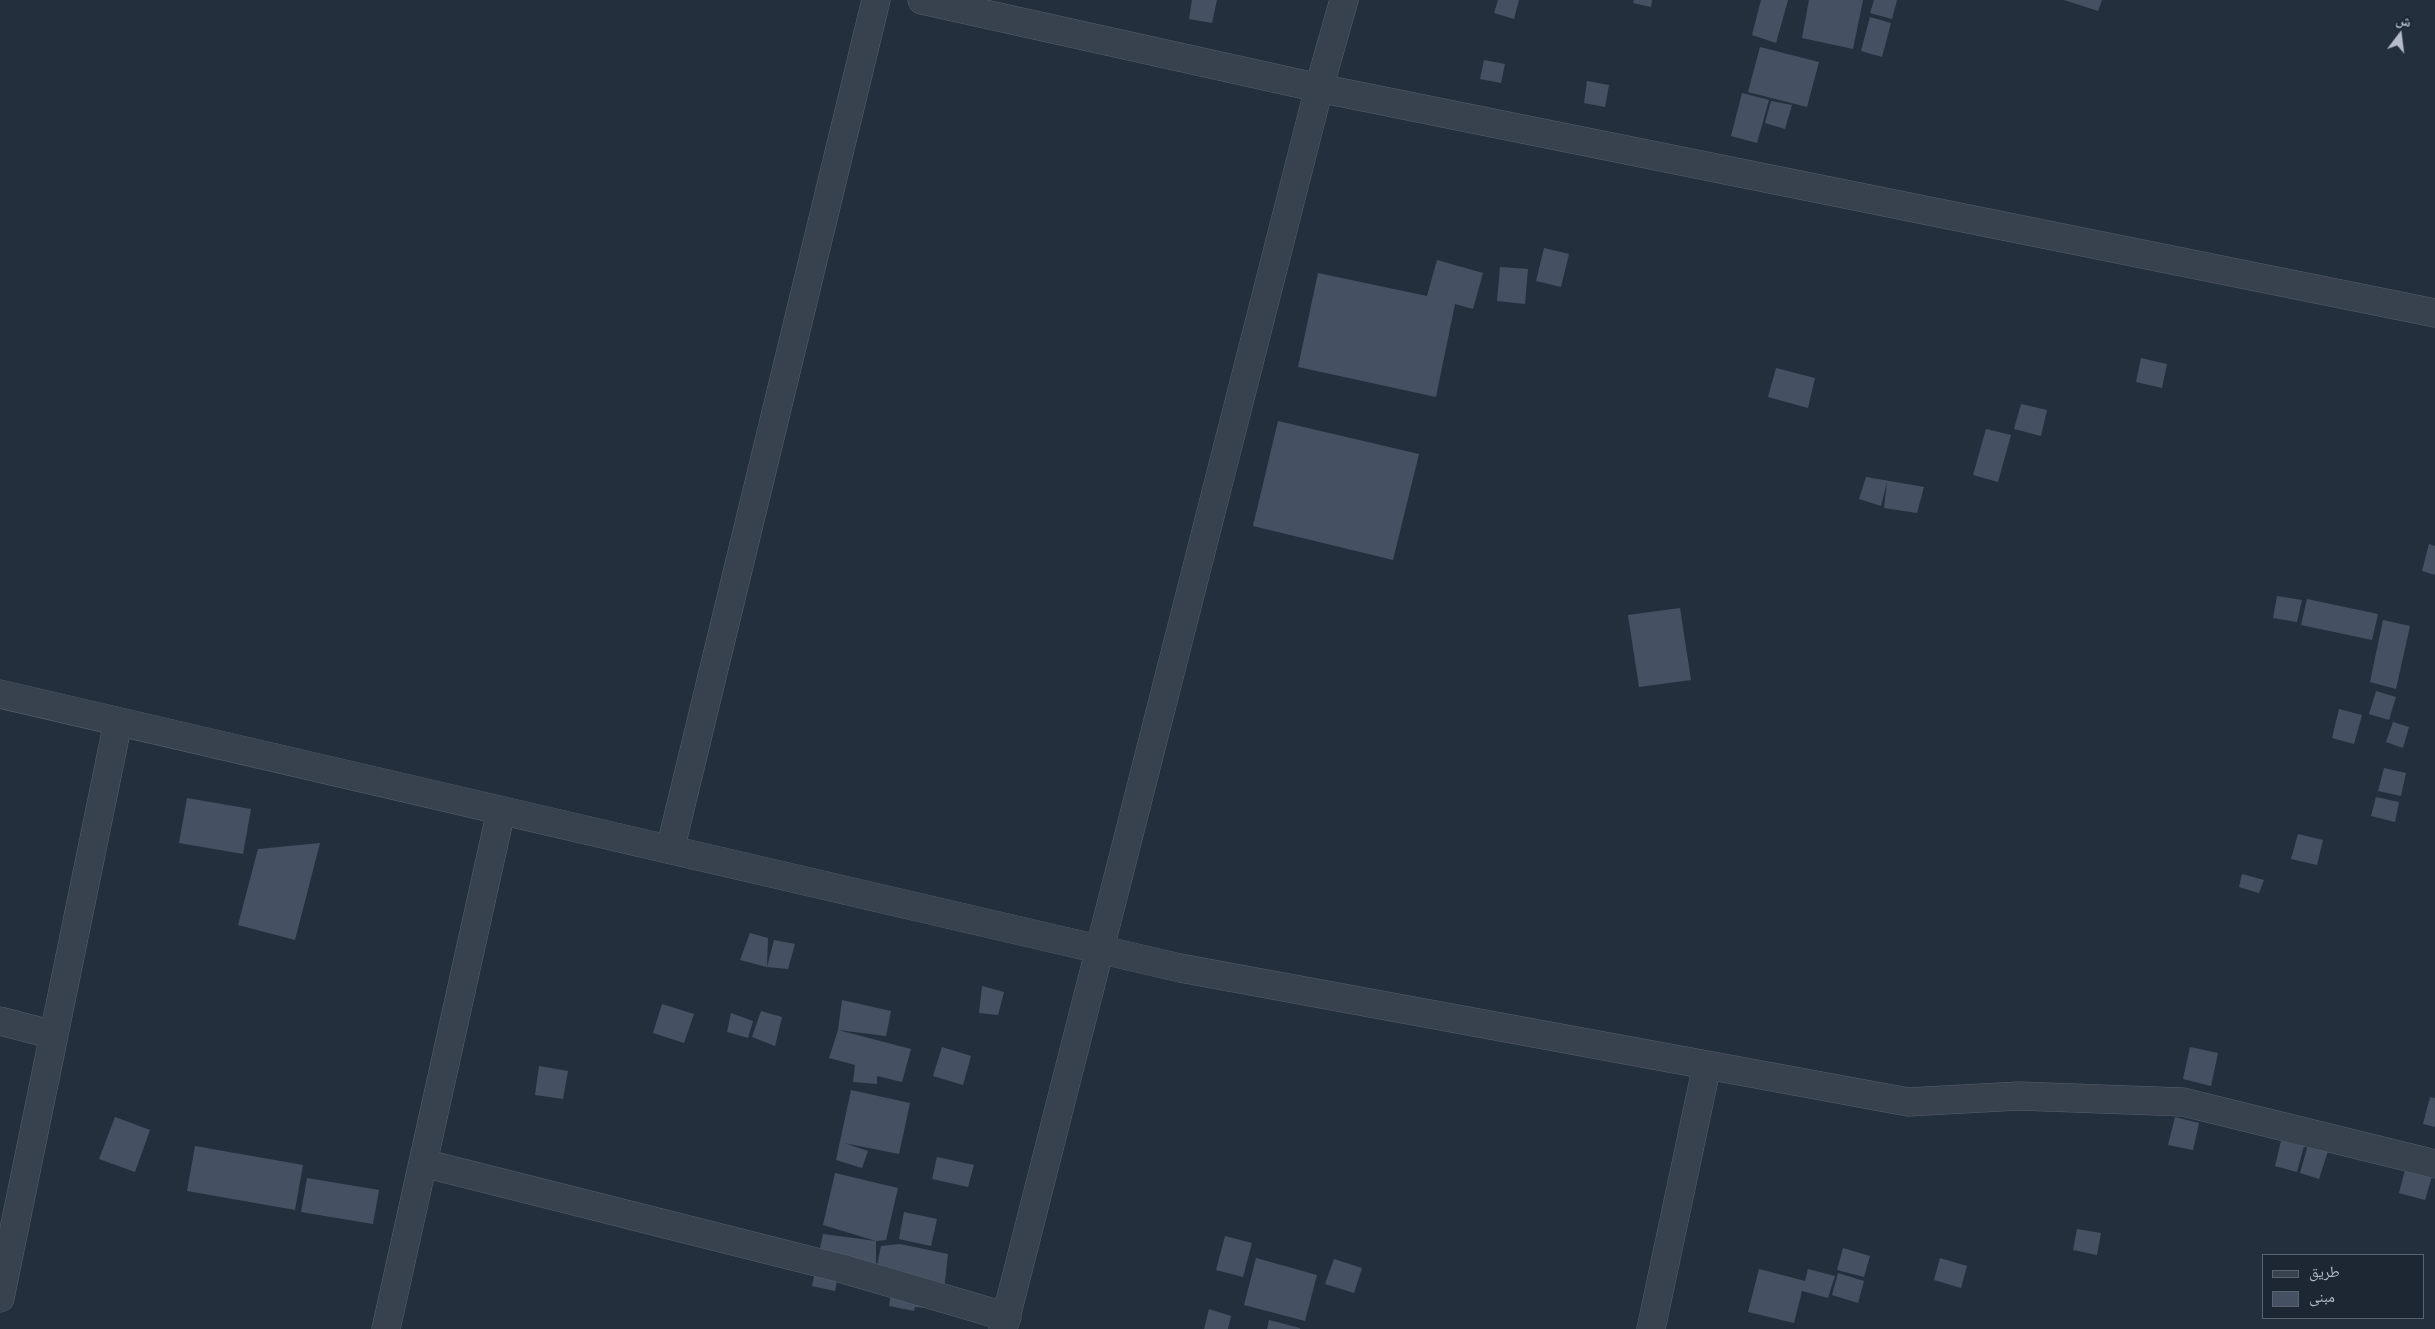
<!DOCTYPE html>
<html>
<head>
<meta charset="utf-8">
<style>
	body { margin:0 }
	#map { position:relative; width:2435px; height:1329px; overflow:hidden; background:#242f3e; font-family:Arial,"Noto Naskh Arabic",sans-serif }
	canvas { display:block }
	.legend { position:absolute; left:2262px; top:1254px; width:162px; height:65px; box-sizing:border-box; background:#1d2633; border:1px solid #59626f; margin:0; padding:6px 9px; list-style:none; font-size:15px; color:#b4bcc9 }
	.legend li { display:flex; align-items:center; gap:10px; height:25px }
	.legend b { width:25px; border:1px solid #59626f }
	.north { position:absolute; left:2375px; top:10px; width:50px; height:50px; -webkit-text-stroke:4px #1d2633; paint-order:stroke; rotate:15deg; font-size:14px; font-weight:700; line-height:20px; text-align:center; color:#b4bcc9 }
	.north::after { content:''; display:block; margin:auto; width:18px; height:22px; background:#b4bcc9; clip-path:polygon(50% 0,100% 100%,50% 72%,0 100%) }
</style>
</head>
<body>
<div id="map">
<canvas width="2435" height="1329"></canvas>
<ul class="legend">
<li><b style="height:6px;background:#38414e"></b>طريق</li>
<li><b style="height:14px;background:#455162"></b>مبنى</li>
</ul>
<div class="north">ش</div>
</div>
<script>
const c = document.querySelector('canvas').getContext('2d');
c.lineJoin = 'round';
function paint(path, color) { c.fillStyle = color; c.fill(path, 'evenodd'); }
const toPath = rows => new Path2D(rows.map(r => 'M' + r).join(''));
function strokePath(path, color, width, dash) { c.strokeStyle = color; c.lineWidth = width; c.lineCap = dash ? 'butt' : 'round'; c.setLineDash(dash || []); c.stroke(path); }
paint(toPath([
	[1192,0,1217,0,1212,23,1189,19],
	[1498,0,1519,0,1514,19,1494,13],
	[1634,0,1652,0,1651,7,1633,3],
	[1761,0,1788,0,1776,43,1752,35],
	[1809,0,1863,0,1853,49,1802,38],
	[1874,0,1897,0,1892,19,1870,13],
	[2064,0,2102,0,2098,11],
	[1870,17,1891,23,1882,57,1861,51],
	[1760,47,1819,62,1807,107,1748,92],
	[1484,60,1505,64,1501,83,1480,79],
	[1587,81,1609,85,1605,107,1584,103],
	[1742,93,1769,100,1757,143,1731,136],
	[1771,101,1792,105,1785,129,1765,123],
	[1544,248,1569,254,1561,287,1536,281],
	[1437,260,1483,273,1473,309,1455,304,1436,397,1298,367,1318,273,1427,296],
	[1500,267,1528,269,1525,304,1497,301],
	[2141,358,2167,364,2162,388,2136,382],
	[1776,368,1815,378,1808,408,1768,397],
	[2021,404,2047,410,2041,436,2014,429],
	[1278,421,1419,454,1393,560,1253,526],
	[1986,429,2011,435,1998,482,1973,475],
	[1866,477,1924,487,1917,513,1884,508,1887,482,1881,506,1859,499],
	[2429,544,2435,546,2435,575,2422,571],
	[2277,596,2302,600,2297,622,2273,618],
	[2307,599,2378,614,2372,640,2301,625],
	[1680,608,1691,680,1639,687,1628,615],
	[2383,620,2410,626,2396,689,2370,682],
	[2376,691,2396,697,2389,720,2369,714],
	[2339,709,2362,715,2354,744,2332,738],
	[2393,722,2409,727,2403,748,2386,742],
	[2384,768,2406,773,2401,796,2378,791],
	[2376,797,2399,802,2395,822,2371,816],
	[187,798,251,809,243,854,179,843],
	[2298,834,2323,840,2317,865,2291,859],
	[320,843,295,940,238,925,258,849],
	[2242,874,2264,880,2259,893,2239,887],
	[750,933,768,938,767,967,740,960],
	[774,940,795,944,788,969,767,967],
	[982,986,1004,992,998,1015,979,1013],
	[842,1000,891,1011,886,1036,838,1030],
	[662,1004,694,1014,684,1043,653,1033],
	[761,1011,782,1017,775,1046,752,1037],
	[731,1013,753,1021,748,1038,727,1032],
	[838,1030,911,1049,902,1082,877,1076,877,1084,853,1082,855,1065,829,1058],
	[942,1047,971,1056,963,1085,933,1076],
	[2190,1047,2218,1053,2211,1086,2183,1079],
	[539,1066,568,1071,563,1099,535,1095],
	[851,1090,910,1103,899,1154,844,1143,868,1151,862,1168,836,1160],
	[2430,1097,2435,1098,2435,1127,2423,1124],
	[115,1117,150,1130,135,1172,99,1159],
	[2175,1117,2199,1123,2193,1150,2168,1145],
	[2281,1141,2304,1146,2297,1172,2275,1166],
	[2308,1145,2328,1151,2319,1179,2300,1173],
	[195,1146,303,1165,295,1210,187,1191],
	[937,1157,974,1165,968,1187,932,1179],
	[2406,1166,2433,1173,2425,1200,2399,1193],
	[835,1173,898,1188,886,1240,876,1241,823,1225],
	[307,1178,379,1190,373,1224,301,1212],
	[904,1212,937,1219,931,1246,899,1239],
	[2077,1229,2101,1233,2097,1255,2073,1250],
	[823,1234,876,1241,876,1270,881,1246,900,1244,948,1254,942,1309,915,1307,914,1311,889,1306,894,1275,876,1270,840,1268,842,1254,835,1291,812,1286],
	[1225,1236,1252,1243,1243,1277,1216,1270],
	[1843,1248,1870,1256,1864,1277,1837,1270],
	[1256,1258,1317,1275,1305,1321,1244,1305],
	[1940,1258,1967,1266,1961,1288,1934,1280],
	[1334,1259,1362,1268,1354,1293,1325,1284],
	[1759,1269,1805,1281,1808,1269,1835,1276,1828,1298,1802,1291,1794,1323,1748,1312],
	[1838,1273,1864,1281,1858,1303,1832,1295],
	[1209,1309,1231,1316,1228,1329,1204,1329],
	[1269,1320,1300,1328,1300,1329,1267,1329]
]), '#455162');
const minor = toPath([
	[922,0,1319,88,2435,313],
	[0,694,1180,968,1908,1102,2019,1096,2183,1102,2435,1164],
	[670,850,876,0],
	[0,1021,54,1035],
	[423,1163,840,1268,1007,1317],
	[0,1298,118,722],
	[386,1329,501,811],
	[1003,1329,1319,88,1344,0],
	[1651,1329,1707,1065]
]);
strokePath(minor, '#565f6c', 29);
strokePath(minor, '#38414e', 28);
</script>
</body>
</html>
